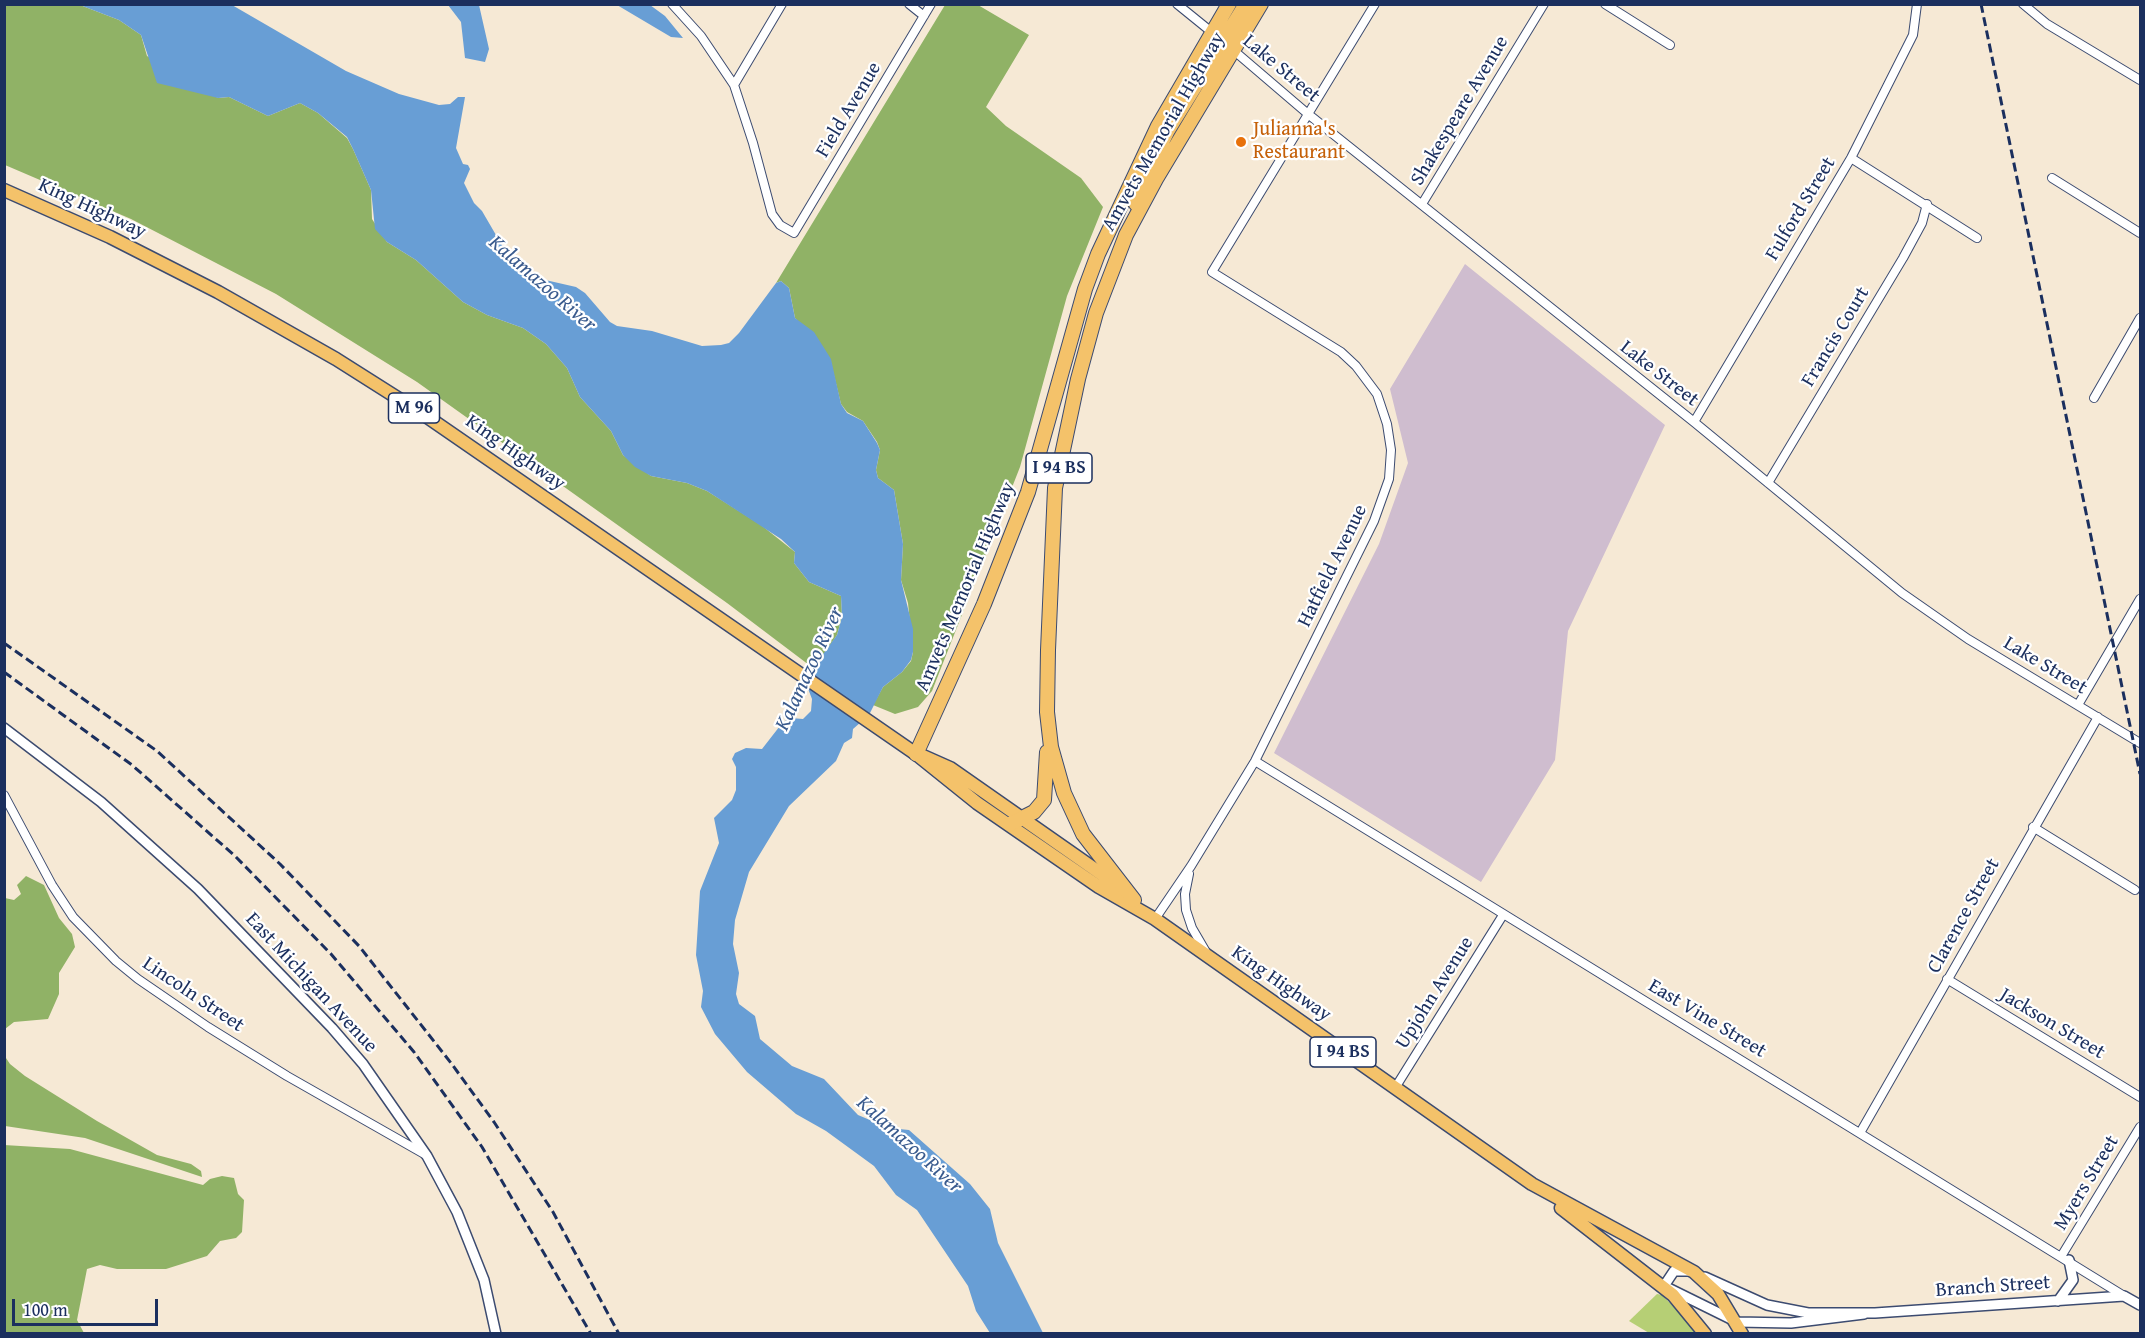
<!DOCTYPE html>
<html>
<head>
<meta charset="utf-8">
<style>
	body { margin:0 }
	#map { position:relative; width:2145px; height:1338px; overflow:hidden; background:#f6e9d5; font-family:"Gentium Book Plus",serif }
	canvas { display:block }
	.frame { position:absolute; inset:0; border:6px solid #1b2f5e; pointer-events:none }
	.scale { position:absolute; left:12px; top:1299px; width:146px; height:27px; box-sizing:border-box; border:3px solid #1b2f5e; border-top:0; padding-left:8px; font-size:18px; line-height:21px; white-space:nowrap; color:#1b2f5e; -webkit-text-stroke:4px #fff; paint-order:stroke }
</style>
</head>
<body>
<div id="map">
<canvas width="2145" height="1338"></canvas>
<div class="frame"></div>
<div class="scale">100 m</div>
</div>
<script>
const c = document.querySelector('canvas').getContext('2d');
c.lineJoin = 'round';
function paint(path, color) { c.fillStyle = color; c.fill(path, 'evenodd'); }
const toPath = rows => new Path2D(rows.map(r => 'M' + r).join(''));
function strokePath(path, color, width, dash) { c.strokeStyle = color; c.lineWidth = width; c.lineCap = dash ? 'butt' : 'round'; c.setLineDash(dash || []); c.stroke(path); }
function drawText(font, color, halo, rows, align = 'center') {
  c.font = font + ' "Gentium Book Plus",serif'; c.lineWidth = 4.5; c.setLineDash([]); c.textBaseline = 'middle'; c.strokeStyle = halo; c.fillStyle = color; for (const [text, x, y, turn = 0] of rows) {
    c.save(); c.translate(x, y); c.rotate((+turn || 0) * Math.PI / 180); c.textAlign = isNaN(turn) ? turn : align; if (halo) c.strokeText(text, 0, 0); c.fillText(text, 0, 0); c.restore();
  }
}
paint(toPath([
	[1465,264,1665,425,1568,631,1555,760,1481,882,1274,753,1379,544,1408,463,1390,389]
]), '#cfbdcf');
paint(toPath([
	[1657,1294,1662,1295,1686,1319,1695,1333,1649,1333,1629,1321]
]), '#b6cf75');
paint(toPath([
	[4,5,80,5,119,20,141,35,147,56,218,98,229,97,268,116,300,103,318,113,347,138,353,149,371,190,372,219,387,242,416,260,463,302,487,315,523,328,546,344,567,368,580,397,611,431,623,455,651,476,687,483,707,491,761,525,795,552,794,563,809,582,841,596,842,617,837,635,826,652,813,668,727,603,417,382,276,294,131,219,5,165],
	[945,5,978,5,1029,35,986,107,1006,126,1081,178,1103,207,1067,296,1020,467,932,691,918,707,895,714,873,705,883,687,902,672,911,661,913,652,908,603,901,580,903,544,894,490,878,478,876,470,880,450,877,442,863,421,847,412,841,404,830,359,795,318,789,288,781,281,776,283],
	[26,876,44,885,59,918,72,934,75,947,59,973,59,994,48,1019,14,1022,5,1029,5,898,14,900,21,894,17,885],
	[4,1055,10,1064,25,1076,97,1121,157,1155,191,1164,201,1171,202,1177,85,1138,5,1126],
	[4,1145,70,1149,203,1185,210,1179,222,1176,234,1178,238,1194,244,1200,242,1232,236,1238,220,1241,207,1256,166,1269,117,1269,100,1265,87,1269,77,1320,84,1333,5,1333]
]), '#90b266');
paint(toPath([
	[80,5,232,5,346,71,399,94,439,105,450,104,458,97,465,97,456,148,463,164,468,165,470,169,464,183,474,203,482,211,503,247,522,265,541,279,576,287,585,293,610,322,617,326,652,331,702,346,721,345,729,343,739,333,776,283,781,281,789,288,795,318,814,332,831,359,841,404,847,413,863,421,877,443,880,450,876,470,878,478,894,490,903,544,901,580,913,629,913,652,911,660,902,672,883,687,869,715,853,729,852,738,844,743,836,761,789,806,749,872,735,920,733,944,739,973,736,994,739,1004,755,1016,760,1039,792,1066,824,1079,858,1115,889,1128,909,1130,970,1184,990,1209,998,1243,1043,1333,990,1333,976,1311,968,1286,917,1210,896,1195,874,1166,826,1131,796,1114,747,1072,715,1034,701,1007,703,991,696,955,700,891,719,843,714,818,732,800,736,790,736,767,732,759,735,753,746,748,762,749,783,722,791,718,803,719,811,711,812,699,807,686,813,668,837,635,842,617,841,596,809,582,794,563,795,552,781,539,707,491,687,483,651,476,635,467,623,455,611,431,580,397,567,368,546,344,523,328,487,315,463,302,416,260,387,242,375,229,371,190,353,149,347,137,318,113,300,103,268,116,229,97,218,98,157,83,141,35,119,20],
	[448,5,479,5,489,49,485,62,465,58,461,22],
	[617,5,650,5,665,16,683,38,671,37]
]), '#689ed5');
const minor = toPath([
	[672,4,701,36,734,85,753,143,772,214,780,225,794,233,931,4],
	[909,4,924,16],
	[1177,4,1214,34],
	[1605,4,1670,45],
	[2023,4,2047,24,2140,80],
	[1232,49,1308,114,1694,422,1902,593,1968,639,2140,743],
	[734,85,782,4],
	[1851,158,1977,238],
	[2052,178,2140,233],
	[1422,204,1544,4],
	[2094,398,2140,318],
	[1694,422,1851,158,1913,35,1917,4],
	[1768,483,1903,258,1922,223,1927,204],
	[2078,705,2140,599],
	[1255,761,2124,1296],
	[4,795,52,885,73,917,116,961,138,979,208,1027,287,1076,426,1155],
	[2033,827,2135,890],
	[1189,874,1185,894,1186,910,1192,928,1206,952],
	[1155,919,1191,866,1255,761,1374,521,1389,479,1391,450,1387,424,1377,394,1356,366,1341,352,1212,272,1375,4],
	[1947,979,2140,1097],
	[1395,1088,1503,915],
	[1860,1133,2098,717],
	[2062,1255,2140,1127]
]);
const tertiary = toPath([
	[4,728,101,802,198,889,332,1028,363,1064,427,1156,457,1212,484,1280,496,1334],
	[1689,1271,1674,1271,1664,1286,1737,1322,1791,1323,1864,1314],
	[1705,1277,1767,1305,1808,1313,1875,1313,2124,1296,2140,1305],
	[2058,1301,2073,1280,2069,1260]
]);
const primary = toPath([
	[4,190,110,237,218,292,336,359,426,416,916,754,977,803,1099,887,1155,919,1532,1184,1694,1272,1718,1294,1742,1334],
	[923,756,950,768,1123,889],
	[1561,1208,1673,1295,1705,1334]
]);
const trunk = toPath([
	[1136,204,1143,181,1168,130,1246,4],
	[916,754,984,604,1028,492,1085,289,1098,254,1158,126,1229,4],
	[1010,824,1034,812,1044,800,1047,752],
	[1134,900,1083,834,1064,793,1051,747,1047,712,1048,650,1055,488,1078,379,1096,313,1126,235,1156,179,1261,4]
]);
strokePath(minor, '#3c4b70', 10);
strokePath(tertiary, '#3c4b70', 12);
strokePath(primary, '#3c4b70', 15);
strokePath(trunk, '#3c4b70', 16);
strokePath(minor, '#fff', 8);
strokePath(tertiary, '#fff', 9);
strokePath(primary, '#f4c26a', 12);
strokePath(trunk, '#f4c26a', 14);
strokePath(toPath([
	[1981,4,2140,774],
	[4,643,157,751,280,864,359,946,451,1063,494,1122,553,1212,619,1334],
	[4,672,132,765,235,856,331,954,414,1052,482,1147,591,1334]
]), '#1b2f5e', 3, [9, 4.5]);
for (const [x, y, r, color] of [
	[1241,142,6,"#e8710a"]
]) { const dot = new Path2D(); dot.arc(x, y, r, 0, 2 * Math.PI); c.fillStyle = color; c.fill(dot); strokePath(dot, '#fff', 2); }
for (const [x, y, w] of [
	[414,408,51],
	[1059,468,66],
	[1343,1052,66]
]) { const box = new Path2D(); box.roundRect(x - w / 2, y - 15, w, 30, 4.5); c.fillStyle = '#fff'; c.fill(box); strokePath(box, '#1b2f5e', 1.5); }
drawText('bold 18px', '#1b2f5e', null, [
	["M 96",414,408],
	["I 94 BS",1059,468],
	["I 94 BS",1343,1052]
]);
drawText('20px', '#1b2f5e', '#fff', [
	["Lake Street",1281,69,40],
	["Field Avenue",849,110,-59],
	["Shakespeare Avenue",1460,111,-59],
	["Amvets Memorial Highway",1164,132,-60],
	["King Highway",92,209,25],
	["Fulford Street",1801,209,-59],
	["Francis Court",1836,337,-59],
	["Lake Street",1659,374,38],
	["King Highway",515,453,35],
	["Hatfield Avenue",1333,566,-64],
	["Amvets Memorial Highway",966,587,-67],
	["Lake Street",2045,666,31],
	["Clarence Street",1964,916,-61],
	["East Michigan Avenue",311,983,47],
	["King Highway",1281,984,35],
	["Upjohn Avenue",1435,993,-58],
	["Lincoln Street",193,995,34],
	["East Vine Street",1707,1019,31],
	["Jackson Street",2052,1024,31],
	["Myers Street",2087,1183,-59],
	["Branch Street",1993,1287,-4]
]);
drawText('20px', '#c56008', '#fff', [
	["Julianna's",1253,130],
	["Restaurant",1253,153]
], 'left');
drawText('italic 21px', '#3a5b8e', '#fff', [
	["Kalamazoo River",542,284,41],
	["Kalamazoo River",810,669,-65],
	["Kalamazoo River",909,1145,42]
]);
</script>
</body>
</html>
